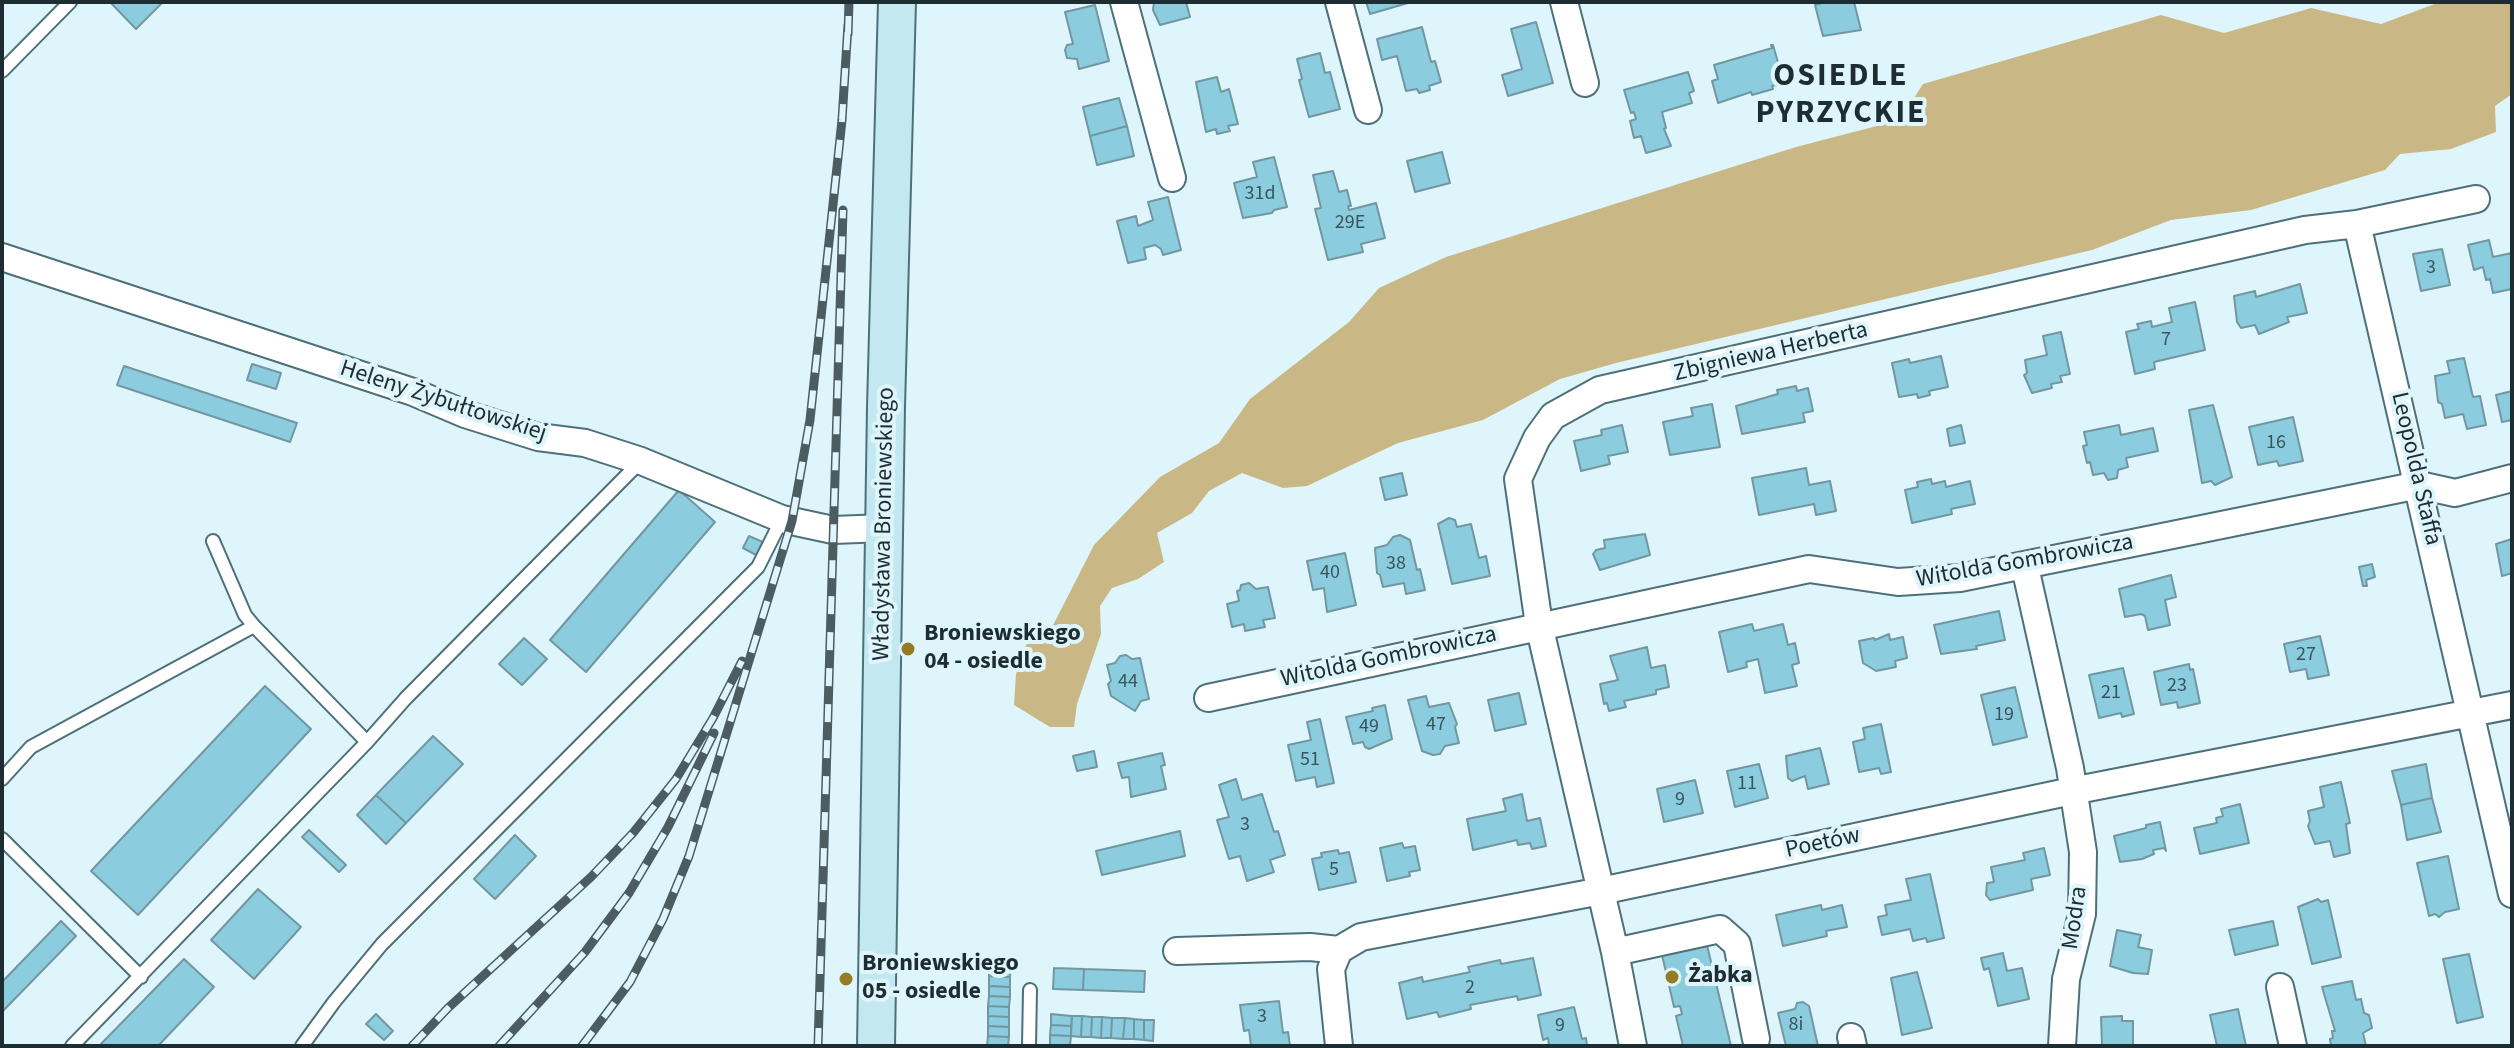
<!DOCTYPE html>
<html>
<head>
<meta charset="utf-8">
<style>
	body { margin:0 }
	#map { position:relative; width:2514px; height:1048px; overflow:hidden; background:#dff5fc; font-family:"Source Sans 3",sans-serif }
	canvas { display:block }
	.frame { position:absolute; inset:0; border:4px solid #1e2d31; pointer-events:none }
</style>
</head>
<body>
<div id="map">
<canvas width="2514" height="1048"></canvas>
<div class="frame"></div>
</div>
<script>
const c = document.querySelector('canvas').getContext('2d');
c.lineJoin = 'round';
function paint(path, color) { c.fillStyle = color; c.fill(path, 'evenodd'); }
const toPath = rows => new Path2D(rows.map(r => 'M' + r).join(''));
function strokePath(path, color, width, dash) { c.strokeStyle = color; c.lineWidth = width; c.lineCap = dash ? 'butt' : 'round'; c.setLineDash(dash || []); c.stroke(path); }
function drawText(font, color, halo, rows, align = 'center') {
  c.font = font + ' "Source Sans 3",sans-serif'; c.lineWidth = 8; c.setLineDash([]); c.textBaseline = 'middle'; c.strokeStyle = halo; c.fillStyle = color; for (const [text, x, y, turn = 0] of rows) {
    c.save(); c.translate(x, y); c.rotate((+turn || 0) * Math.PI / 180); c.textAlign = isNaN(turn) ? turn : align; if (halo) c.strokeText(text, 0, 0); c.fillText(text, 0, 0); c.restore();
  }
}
paint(toPath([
	[2440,2,2512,2,2512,94,2495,106,2496,132,2451,149,2400,154,2385,170,2251,210,2171,220,2092,250,1616,363,1560,379,1483,420,1398,443,1307,486,1283,488,1242,473,1209,491,1192,513,1157,533,1164,562,1138,579,1112,588,1100,606,1101,634,1077,704,1074,727,1050,727,1014,705,1016,674,1029,637,1047,637,1094,545,1160,477,1219,443,1250,399,1349,322,1379,288,1446,257,1796,147,1900,120,1923,84,2161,15,2224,33,2311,8,2381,24]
]), '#c9b885');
const building = toPath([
	[110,2,163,2,136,29,110,2],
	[1154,2,1186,2,1190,17,1160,25,1153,10,1154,2],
	[1366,2,1407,2,1408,3,1370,14,1366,2],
	[1825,2,1854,2,1861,30,1823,36,1815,5,1825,2],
	[1095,5,1109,61,1079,69,1077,59,1067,58,1065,50,1067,45,1073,44,1065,12,1095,5],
	[1536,22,1553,83,1508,96,1502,75,1522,69,1511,29,1536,22],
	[1422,27,1431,62,1435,61,1441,82,1429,86,1430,90,1419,93,1417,89,1406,91,1397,56,1382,60,1377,39,1422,27],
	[1771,45,1773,45,1784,83,1772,86,1773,89,1752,95,1751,92,1718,103,1712,81,1718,79,1714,65,1772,48,1771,45],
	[1320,53,1325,73,1330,72,1340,109,1309,117,1299,80,1302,79,1297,59,1320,53],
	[1688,72,1694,91,1689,93,1692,103,1662,112,1666,128,1664,129,1671,146,1646,153,1641,136,1634,138,1630,121,1636,119,1634,112,1631,113,1624,90,1688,72],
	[1217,77,1221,92,1229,89,1238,124,1228,126,1230,131,1217,134,1216,129,1206,132,1196,82,1217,77],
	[1119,98,1127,126,1090,136,1083,107,1119,98],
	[1127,126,1134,156,1097,165,1090,136,1127,126],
	[1442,152,1450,183,1415,192,1407,161,1442,152],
	[1274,157,1287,207,1274,210,1272,213,1243,218,1234,183,1257,177,1253,162,1274,157],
	[1333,171,1339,192,1347,190,1351,206,1348,206,1349,210,1376,203,1385,238,1361,244,1363,252,1328,260,1315,209,1321,208,1313,175,1333,171],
	[1168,197,1181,250,1163,255,1161,249,1155,245,1144,248,1146,259,1128,263,1117,221,1136,216,1138,226,1153,220,1148,202,1168,197],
	[2489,240,2493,257,2512,253,2512,289,2493,293,2490,279,2486,280,2483,267,2474,270,2468,245,2489,240],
	[2442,249,2450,285,2421,291,2413,254,2442,249],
	[2300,284,2307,313,2287,317,2289,322,2259,334,2255,325,2241,328,2237,322,2234,296,2255,291,2256,297,2300,284],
	[2195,302,2205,350,2154,362,2155,369,2135,374,2126,332,2139,329,2137,324,2151,321,2152,327,2172,322,2169,308,2195,302],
	[2061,332,2070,374,2060,376,2062,382,2051,384,2052,388,2032,393,2024,375,2027,373,2025,360,2047,355,2043,336,2061,332],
	[1941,356,1948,387,1929,391,1930,395,1918,398,1917,394,1899,397,1892,363,1909,359,1910,363,1941,356],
	[2464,358,2473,397,2480,396,2486,425,2467,429,2463,414,2445,418,2442,404,2438,402,2435,376,2450,373,2447,361,2464,358],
	[252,364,281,373,276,389,247,380,252,364],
	[124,366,297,423,290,442,117,385,124,366],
	[1796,386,1797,391,1808,388,1813,411,1803,413,1805,422,1742,434,1736,406,1778,394,1777,390,1796,386],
	[2512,391,2512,420,2502,422,2496,395,2512,391],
	[1712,404,1720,447,1670,455,1663,422,1693,416,1691,408,1712,404],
	[2213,405,2232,477,2215,485,2211,481,2202,483,2189,410,2213,405],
	[2293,417,2303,461,2279,466,2277,461,2258,465,2249,427,2293,417],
	[1622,425,1628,452,1608,456,1610,464,1581,471,1574,441,1602,435,1601,430,1622,425],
	[1961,425,1965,443,1950,446,1947,429,1961,425],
	[2119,425,2121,435,2153,428,2158,451,2126,458,2128,467,2118,470,2117,478,2108,480,2104,473,2093,475,2090,462,2087,463,2083,446,2087,445,2084,432,2119,425],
	[1806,468,1809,485,1830,481,1836,511,1816,515,1814,504,1759,515,1752,478,1806,468],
	[1402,473,1407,495,1385,500,1380,478,1402,473],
	[1931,479,1932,484,1945,481,1946,487,1970,481,1975,504,1951,509,1952,514,1912,523,1905,490,1918,487,1917,482,1931,479],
	[679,490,715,522,586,672,550,640,679,490],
	[1449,518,1455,520,1457,527,1471,524,1479,558,1486,556,1490,576,1452,584,1438,524,1449,518],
	[1645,534,1650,555,1600,570,1593,554,1596,550,1605,548,1604,540,1645,534],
	[1400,535,1410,540,1417,570,1420,569,1425,590,1406,594,1404,583,1383,587,1380,575,1377,573,1375,548,1387,545,1393,537,1400,535],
	[749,536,765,543,758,556,743,548,749,536],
	[2512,539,2512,573,2502,576,2496,544,2512,539],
	[1345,553,1356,605,1327,612,1324,588,1313,590,1307,561,1345,553],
	[2372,564,2375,577,2366,580,2367,586,2363,586,2359,567,2372,564],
	[2171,575,2176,597,2165,600,2170,625,2148,630,2145,616,2141,614,2125,617,2119,589,2171,575],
	[1249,583,1256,589,1268,587,1275,618,1263,620,1265,627,1245,631,1244,624,1232,627,1227,604,1239,601,1237,591,1240,590,1241,585,1249,583],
	[1999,611,2005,640,1976,646,1977,649,1941,654,1934,625,1999,611],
	[1752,624,1754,631,1783,624,1788,645,1795,643,1799,663,1792,665,1797,686,1765,693,1758,659,1746,662,1747,667,1728,672,1719,632,1752,624],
	[1889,634,1890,640,1903,637,1907,658,1895,661,1896,667,1876,671,1863,663,1859,641,1874,638,1875,640,1889,634],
	[2320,636,2329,675,2308,679,2306,669,2290,672,2284,644,2320,636],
	[524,638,547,659,522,685,499,664,524,638],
	[1647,647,1651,668,1665,665,1669,687,1656,690,1656,694,1624,701,1626,707,1609,711,1607,703,1604,704,1600,684,1618,680,1610,656,1647,647],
	[1126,655,1132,659,1140,658,1149,699,1141,701,1135,711,1111,696,1108,684,1111,681,1107,665,1115,663,1120,656,1126,655],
	[2189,664,2190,670,2193,669,2200,703,2178,708,2177,702,2161,705,2154,672,2189,664],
	[2123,668,2134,714,2122,717,2121,713,2099,718,2089,675,2123,668],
	[265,686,311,729,138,915,91,871,265,686],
	[2015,687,2027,737,1993,745,1981,695,2015,687],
	[1519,693,1526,724,1495,731,1488,700,1519,693],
	[1426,696,1429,707,1449,703,1457,724,1455,727,1459,743,1445,746,1440,754,1433,755,1422,751,1408,700,1426,696],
	[1385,705,1392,739,1369,749,1365,747,1363,742,1353,744,1346,717,1373,711,1372,708,1385,705],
	[1320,719,1334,783,1317,787,1315,777,1296,781,1288,745,1311,740,1307,722,1320,719],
	[1881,724,1891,772,1881,774,1879,768,1859,772,1853,742,1865,739,1863,728,1881,724],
	[433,736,463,764,406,823,376,795,433,736],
	[1820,748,1829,784,1808,789,1805,776,1792,781,1788,778,1786,756,1820,748],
	[1094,751,1097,767,1077,771,1073,756,1094,751],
	[1162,753,1165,765,1161,766,1166,789,1131,797,1129,777,1122,778,1118,763,1162,753],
	[1759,764,1768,798,1735,807,1727,771,1759,764],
	[2426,764,2432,798,2401,805,2392,771,2426,764],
	[1236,779,1242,800,1262,794,1274,832,1278,831,1285,855,1270,860,1274,872,1247,881,1240,856,1229,859,1217,820,1229,817,1219,785,1236,779],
	[1695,780,1703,813,1664,822,1657,789,1695,780],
	[2341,782,2350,823,2346,824,2350,853,2334,857,2330,841,2315,844,2308,826,2310,821,2308,811,2324,807,2320,787,2341,782],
	[1522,794,1527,821,1540,818,1546,846,1532,849,1530,843,1518,845,1517,840,1473,850,1467,819,1506,811,1503,799,1522,794],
	[376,795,406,823,386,844,357,815,376,795],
	[2432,798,2441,832,2407,840,2401,805,2432,798],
	[2240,804,2249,843,2200,854,2194,828,2217,823,2216,818,2223,816,2221,809,2240,804],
	[2160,822,2166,851,2164,848,2153,850,2154,854,2142,859,2120,862,2114,836,2146,828,2146,825,2160,822],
	[309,830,346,865,339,872,302,837,309,830],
	[1180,831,1185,856,1102,875,1096,851,1180,831],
	[515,835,536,856,495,899,474,879,515,835],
	[1402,843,1404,848,1415,846,1420,870,1409,872,1410,876,1387,881,1380,848,1402,843],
	[2044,848,2050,875,2031,879,2033,890,1990,900,1986,895,1987,883,1994,882,1991,867,2025,860,2023,853,2044,848],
	[1338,850,1339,854,1349,852,1356,882,1319,890,1312,859,1322,857,1321,853,1338,850],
	[2448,856,2459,909,2445,912,2439,917,2435,914,2429,916,2417,863,2448,856],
	[1930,874,1944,938,1927,942,1926,938,1913,941,1910,929,1882,935,1878,917,1887,915,1885,905,1911,900,1906,879,1930,874],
	[258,889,301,927,254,979,211,940,258,889],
	[2318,899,2321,902,2328,900,2341,957,2312,964,2298,907,2318,899],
	[1821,905,1822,910,1842,905,1847,927,1826,931,1827,936,1783,946,1776,915,1821,905],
	[61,921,76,936,2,1012,2,982,61,921],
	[2273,921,2278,945,2235,955,2229,930,2273,921],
	[2117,930,2141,935,2138,947,2152,950,2148,974,2133,973,2110,966,2117,930],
	[1707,945,1731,1046,1683,1046,1676,1016,1682,1014,1680,1006,1674,1007,1662,955,1707,945],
	[2003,953,2007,971,2022,968,2029,999,1998,1006,1989,968,1984,970,1981,958,2003,953],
	[2469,954,2483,1017,2457,1023,2443,959,2469,954],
	[1533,958,1541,995,1518,1000,1517,996,1470,1005,1471,1009,1439,1017,1437,1012,1407,1019,1399,983,1422,977,1423,982,1470,972,1468,967,1500,960,1501,964,1533,958],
	[184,959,214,987,158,1046,99,1046,184,959],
	[989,966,1011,967,1010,977,989,976,989,966],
	[1054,968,1084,969,1083,990,1053,989,1054,968],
	[1084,969,1145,971,1144,992,1083,990,1084,969],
	[1917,972,1932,1028,1902,1035,1891,978,1917,972],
	[989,976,1010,977,1010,987,989,986,989,976],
	[2352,981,2356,1000,2361,999,2364,1013,2369,1015,2372,1028,2363,1033,2366,1046,2331,1046,2330,1039,2333,1038,2332,1031,2335,1031,2322,987,2352,981],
	[989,986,1010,987,1010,997,989,996,989,986],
	[989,996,1010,997,1009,1007,988,1006,989,996],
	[1279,1001,1283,1033,1288,1032,1290,1046,1251,1046,1249,1030,1244,1031,1240,1005,1279,1001],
	[1803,1002,1809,1006,1818,1046,1786,1046,1778,1013,1795,1009,1797,1003,1803,1002],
	[988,1006,1009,1007,1009,1017,988,1016,988,1006],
	[1574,1007,1582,1039,1586,1038,1587,1046,1549,1046,1548,1038,1543,1040,1538,1015,1574,1007],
	[2238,1009,2246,1046,2217,1046,2210,1015,2238,1009],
	[376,1014,393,1031,384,1040,366,1024,376,1014],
	[1051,1014,1072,1016,1071,1026,1051,1025,1051,1014],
	[988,1016,1009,1017,1009,1027,988,1026,988,1016],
	[1072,1016,1082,1016,1081,1037,1071,1036,1072,1016],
	[1082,1016,1092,1017,1091,1037,1081,1037,1082,1016],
	[2122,1016,2122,1021,2133,1021,2133,1046,2102,1046,2101,1017,2122,1016],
	[1092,1017,1102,1017,1101,1038,1091,1037,1092,1017],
	[1102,1017,1112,1018,1111,1038,1101,1038,1102,1017],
	[1112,1018,1125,1018,1123,1039,1111,1038,1112,1018],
	[1125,1018,1134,1019,1134,1039,1123,1039,1125,1018],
	[1134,1019,1144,1020,1144,1040,1134,1039,1134,1019],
	[1144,1020,1154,1020,1153,1041,1144,1040,1144,1020],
	[1051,1025,1071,1026,1071,1036,1050,1035,1051,1025],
	[988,1026,1009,1027,1009,1037,988,1036,988,1026],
	[1050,1035,1071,1036,1070,1046,1050,1045,1050,1035],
	[988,1036,1009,1037,1008,1046,987,1046,988,1036]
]);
paint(building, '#8bccde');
strokePath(building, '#7297a1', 2);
const lane = toPath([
	[2,71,70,2],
	[213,541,245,615,254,626],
	[2,779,31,747,254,626,367,742],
	[2,839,141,977],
	[72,1046,367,742,406,698,641,461],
	[302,1046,334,1002,382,944,758,567,782,519],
	[1029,1046,1030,990]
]);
const street = toPath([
	[1124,2,1172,178],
	[1339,2,1368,110],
	[1564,2,1585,83],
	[2357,224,2512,894],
	[2,257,413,392,465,414,538,437,585,443,641,461,782,519,833,530,885,528],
	[2025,567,2070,768,2083,852,2082,914,2066,979,2062,1046],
	[1208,698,1809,569,1898,582,1960,578,2419,485,2455,493,2512,478],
	[1339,950,1331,969,1339,1046],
	[1177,951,1310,947,1339,950,1361,937,1601,891,2072,791,2512,705],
	[1615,952,1720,929,1737,944,1756,1039],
	[2280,987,2293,1046],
	[1851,1037,1853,1046],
	[1633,1046,1615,952,1539,625,1518,479,1537,438,1553,416,1600,390,2305,230,2357,224,2476,199]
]);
const secondary = toPath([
	[876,1046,886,407,897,2]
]);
strokePath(lane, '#4d7079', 16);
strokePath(street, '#4d7079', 30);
strokePath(secondary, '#4d7079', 40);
strokePath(lane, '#fff', 12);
strokePath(street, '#fff', 26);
strokePath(secondary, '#c3e8f0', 36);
const rail = toPath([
	[848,34,849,2],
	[412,1046,448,1008,591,877,633,833,676,779,713,718,742,661],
	[499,1046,585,952,629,893,668,827,714,733],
	[582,1046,630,982,663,919,689,856,792,521,810,420,842,120,848,25],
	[818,1046,843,210]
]);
strokePath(rail, '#4c5d62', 9);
strokePath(rail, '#dff5fc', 6, [18]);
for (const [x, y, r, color] of [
	[908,649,8,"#957c24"],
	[1672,977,8,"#957c24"],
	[846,979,8,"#957c24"]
]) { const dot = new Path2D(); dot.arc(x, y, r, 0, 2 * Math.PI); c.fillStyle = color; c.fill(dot); strokePath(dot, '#dff5fc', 3); }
drawText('20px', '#39555c', null, [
	["31d",1260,195],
	["29E",1350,224],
	["3",2431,269],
	["7",2166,341],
	["16",2276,444],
	["38",1396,565],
	["40",1330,574],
	["27",2306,656],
	["44",1128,683],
	["23",2177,687],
	["21",2111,694],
	["19",2004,716],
	["47",1436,726],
	["49",1369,728],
	["51",1310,761],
	["11",1747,785],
	["9",1680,801],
	["3",1245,826],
	["5",1334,871],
	["2",1470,989],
	["3",1262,1018],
	["8i",1796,1026],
	["9",1560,1027]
]);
drawText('24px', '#1e2d31', '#dff5fc', [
	["Zbigniewa Herberta",1771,353,-13],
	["Heleny Żybułtowskiej",443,402,18],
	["Leopolda Staffa",2415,469,77],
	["Władysława Broniewskiego",885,524,-89],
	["Witolda Gombrowicza",2025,562,-10],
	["Witolda Gombrowicza",1389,658,-12],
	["Poetów",1823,844,-12],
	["Modra",2076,918,-82]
]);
drawText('bold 24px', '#1e2d31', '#dff5fc', [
	["Broniewskiego",924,635],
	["04 - osiedle",924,663],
	["Broniewskiego",862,965],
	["05 - osiedle",862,993],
	["Żabka",1688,977]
], 'left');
c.letterSpacing = '2px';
drawText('bold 32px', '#1e2d31', '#dff5fc', [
	["OSIEDLE",1841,78],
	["PYRZYCKIE",1841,115]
]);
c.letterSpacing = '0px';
</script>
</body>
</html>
